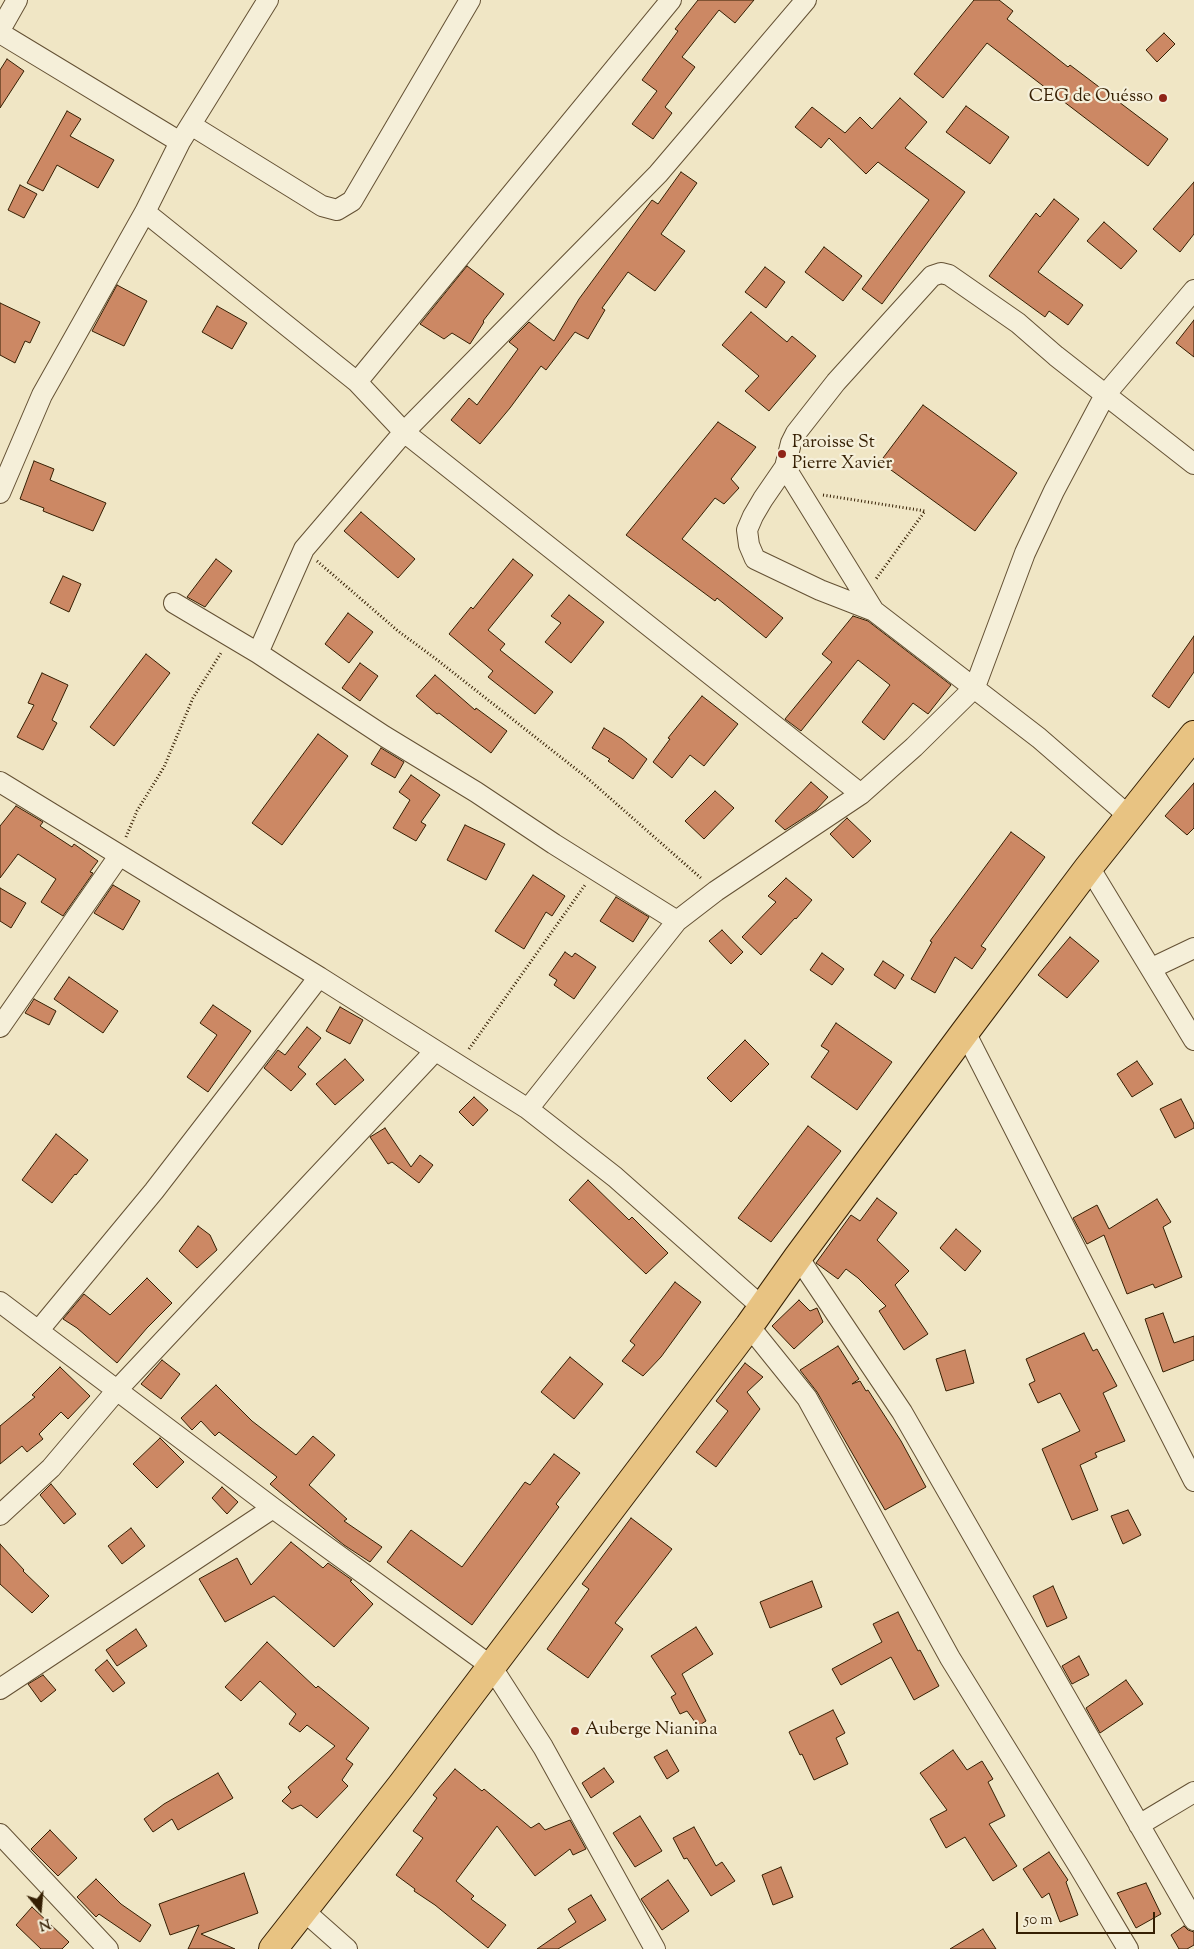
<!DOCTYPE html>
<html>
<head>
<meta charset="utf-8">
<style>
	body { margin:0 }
	#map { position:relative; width:1194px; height:1949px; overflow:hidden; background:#f0e6c5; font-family:"Sorts Mill Goudy",serif }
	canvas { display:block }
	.north { position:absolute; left:15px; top:1884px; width:50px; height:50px; -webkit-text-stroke:4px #f5efd9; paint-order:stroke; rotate:163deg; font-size:14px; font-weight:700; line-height:20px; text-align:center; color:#351f03 }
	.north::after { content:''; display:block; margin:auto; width:18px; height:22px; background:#351f03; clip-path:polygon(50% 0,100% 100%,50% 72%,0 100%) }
	.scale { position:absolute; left:1016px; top:1912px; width:139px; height:22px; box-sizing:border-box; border:2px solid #351f03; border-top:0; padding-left:6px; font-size:15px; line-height:18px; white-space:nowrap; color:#351f03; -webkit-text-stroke:4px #f5efd9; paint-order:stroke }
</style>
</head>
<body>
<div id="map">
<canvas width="1194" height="1949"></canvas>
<div class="north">N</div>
<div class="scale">50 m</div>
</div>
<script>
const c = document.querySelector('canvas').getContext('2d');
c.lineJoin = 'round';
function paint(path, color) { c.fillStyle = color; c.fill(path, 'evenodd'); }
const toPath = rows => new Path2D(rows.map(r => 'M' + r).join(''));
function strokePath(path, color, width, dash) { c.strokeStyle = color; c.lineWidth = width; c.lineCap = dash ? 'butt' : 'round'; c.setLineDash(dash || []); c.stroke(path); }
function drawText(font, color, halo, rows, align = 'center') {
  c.font = font + ' "Sorts Mill Goudy",serif'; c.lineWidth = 4.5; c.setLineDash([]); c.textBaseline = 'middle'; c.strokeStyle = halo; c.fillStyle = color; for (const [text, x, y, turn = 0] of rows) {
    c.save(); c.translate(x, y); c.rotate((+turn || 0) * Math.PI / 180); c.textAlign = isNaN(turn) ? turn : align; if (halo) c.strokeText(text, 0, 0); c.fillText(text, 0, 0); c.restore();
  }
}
const building = toPath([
	[698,0,754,0,735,23,719,10,682,57,695,67,665,107,672,113,653,139,632,124,657,91,642,80,678,31,675,29,698,0],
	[974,0,999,0,1013,11,1007,19,1068,67,1070,65,1168,139,1148,166,987,43,943,98,914,74,974,0],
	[1164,33,1175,44,1157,62,1146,50,1164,33],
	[7,59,24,71,0,108,0,70,7,59],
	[900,98,927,122,905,148,965,192,882,304,862,289,929,200,878,162,866,174,829,138,821,148,795,127,812,107,845,133,860,117,872,129,900,98],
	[966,106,1009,137,990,164,946,132,966,106],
	[67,111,81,119,70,136,114,160,98,188,57,165,43,191,27,183,67,111],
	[681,172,697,183,661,234,685,251,655,291,628,272,602,308,605,310,588,339,575,332,546,370,541,366,510,408,480,444,451,420,469,398,477,405,518,349,509,342,529,322,554,341,579,299,652,200,658,204,681,172],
	[1194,182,1194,234,1180,252,1153,229,1194,182],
	[20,185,37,194,24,218,8,210,20,185],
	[1054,199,1079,219,1038,272,1083,305,1068,325,1049,311,1045,317,989,276,1036,213,1040,217,1054,199],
	[1104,222,1137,251,1121,269,1087,241,1104,222],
	[824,247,862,276,843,301,805,272,824,247],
	[467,266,504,294,483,321,484,322,470,344,452,333,444,339,420,324,467,266],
	[765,267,785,282,766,308,745,292,765,267],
	[117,285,147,301,124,346,92,331,117,285],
	[0,303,40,322,30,343,25,341,15,363,0,355,0,303],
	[217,306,247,323,232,349,202,332,217,306],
	[751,312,787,342,792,336,816,356,769,411,745,391,759,376,722,345,751,312],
	[1194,320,1194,357,1176,343,1194,320],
	[923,405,1017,473,975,531,880,462,923,405],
	[718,422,756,447,731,479,739,488,724,504,715,498,682,539,783,618,766,638,717,598,715,601,626,535,718,422],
	[34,461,54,469,50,480,106,503,93,531,43,511,44,508,20,499,34,461],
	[361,512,415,559,398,578,344,531,361,512],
	[216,559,232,571,205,607,187,597,216,559],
	[513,559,533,575,488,630,505,644,500,650,553,692,535,714,488,677,493,671,449,634,471,607,473,609,513,559],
	[63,576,81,584,69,612,50,603,63,576],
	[569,595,604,622,571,663,545,642,561,623,551,616,569,595],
	[348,613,373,632,349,663,325,644,348,613],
	[853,616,868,621,951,685,928,714,913,703,884,740,862,722,890,685,858,660,801,731,785,719,832,662,822,654,853,616],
	[1194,636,1194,672,1169,708,1152,696,1194,636],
	[146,654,170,673,114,746,90,727,146,654],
	[360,663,378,676,360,701,342,688,360,663],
	[42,673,68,685,52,720,57,723,43,750,17,737,34,705,28,703,42,673],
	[435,675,475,710,476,708,507,731,491,753,439,713,437,714,416,696,435,675],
	[702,696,738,724,704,766,690,755,672,778,653,762,670,739,668,738,702,696],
	[604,728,622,739,647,759,633,779,608,761,610,759,592,748,604,728],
	[318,734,348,756,282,845,252,823,318,734],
	[381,748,404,762,395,778,371,764,381,748],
	[411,775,440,795,421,822,426,825,416,841,393,828,410,800,399,792,411,775],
	[811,782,828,797,816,810,785,830,775,821,811,782],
	[1194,783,1194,828,1187,835,1165,816,1194,783],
	[715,791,734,808,704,839,685,821,715,791],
	[16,806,43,822,40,826,72,847,74,844,98,861,90,872,93,873,63,916,41,902,56,879,18,854,0,878,0,826,16,806],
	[847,818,871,841,853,858,830,834,847,818],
	[465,825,505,844,486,880,447,860,465,825],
	[1011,832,1045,857,981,946,986,949,972,969,955,957,935,993,911,979,932,942,930,941,1011,832],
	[533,875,565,896,552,916,546,912,524,949,495,931,533,875],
	[786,878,812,900,796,919,795,918,761,955,742,937,776,902,768,896,786,878],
	[113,885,140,901,123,930,94,913,113,885],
	[0,888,26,903,11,928,0,921,0,888],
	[616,897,649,917,633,942,600,921,616,897],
	[722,930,743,952,731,964,709,941,722,930],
	[1070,937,1099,961,1067,998,1038,975,1070,937],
	[565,952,572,957,575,953,596,967,574,999,554,985,557,980,549,975,565,952],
	[822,953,844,969,832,985,810,970,822,953],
	[883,961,904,975,895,989,874,975,883,961],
	[69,977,118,1011,103,1033,54,999,69,977],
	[34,999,56,1011,49,1025,25,1013,34,999],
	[213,1005,251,1031,208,1092,187,1077,217,1035,200,1023,213,1005],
	[340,1007,363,1020,350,1044,326,1031,340,1007],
	[836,1023,892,1062,857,1110,811,1077,829,1051,821,1046,836,1023],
	[307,1027,321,1038,298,1067,306,1074,291,1091,264,1068,278,1050,285,1055,307,1027],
	[745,1040,769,1064,731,1102,707,1078,745,1040],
	[345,1059,364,1080,335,1105,316,1084,345,1059],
	[1137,1061,1153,1084,1132,1097,1117,1074,1137,1061],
	[474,1097,488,1110,473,1126,459,1112,474,1097],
	[1181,1099,1194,1124,1194,1128,1175,1138,1160,1109,1181,1099],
	[808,1126,841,1151,771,1242,738,1218,808,1126],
	[385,1128,411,1167,420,1155,433,1165,419,1183,392,1162,388,1164,370,1137,385,1128],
	[56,1134,88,1160,76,1175,75,1174,52,1203,22,1180,56,1134],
	[588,1180,629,1220,632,1217,668,1253,646,1274,569,1200,588,1180],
	[877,1198,897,1213,877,1240,909,1271,895,1285,928,1334,904,1350,879,1311,886,1306,858,1278,846,1269,838,1279,816,1263,851,1215,860,1221,877,1198],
	[1157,1199,1171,1222,1163,1227,1182,1277,1155,1288,1153,1284,1127,1294,1104,1235,1087,1244,1073,1218,1097,1205,1109,1229,1157,1199],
	[198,1226,210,1235,217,1250,197,1268,179,1251,198,1226],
	[956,1229,981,1251,965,1271,940,1248,956,1229],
	[147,1278,172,1303,147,1328,117,1363,77,1328,63,1319,84,1294,110,1315,147,1278],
	[675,1282,701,1302,661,1357,643,1376,622,1361,635,1345,630,1341,675,1282],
	[799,1300,810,1311,817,1308,823,1322,794,1349,772,1326,799,1300],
	[1163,1313,1174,1343,1194,1336,1194,1360,1163,1372,1145,1319,1163,1313],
	[1084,1333,1093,1351,1097,1349,1117,1386,1103,1393,1125,1441,1095,1453,1097,1457,1080,1465,1098,1510,1072,1520,1042,1449,1080,1431,1060,1393,1038,1403,1029,1384,1035,1381,1026,1359,1084,1333],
	[838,1346,859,1379,852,1384,860,1381,866,1391,868,1390,901,1441,926,1487,885,1510,817,1392,800,1370,838,1346],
	[965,1350,974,1383,946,1391,936,1359,965,1350],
	[570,1357,603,1384,574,1419,541,1392,570,1357],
	[162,1360,180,1374,161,1399,141,1384,162,1360],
	[745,1363,763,1377,747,1392,760,1409,716,1467,696,1452,728,1411,716,1401,745,1363],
	[60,1367,90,1396,68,1419,61,1412,39,1434,43,1439,27,1452,22,1446,0,1464,0,1426,35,1397,32,1395,60,1367],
	[216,1385,252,1421,296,1455,313,1436,335,1455,309,1485,347,1519,344,1521,382,1547,370,1562,344,1545,303,1512,270,1484,277,1477,219,1432,215,1436,201,1421,192,1430,181,1418,216,1385],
	[160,1438,184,1462,157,1488,133,1464,160,1438],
	[554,1454,580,1473,556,1504,559,1507,472,1625,387,1562,411,1530,462,1567,525,1482,530,1485,554,1454],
	[51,1484,76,1514,64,1524,40,1495,51,1484],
	[222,1487,238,1502,227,1514,212,1498,222,1487],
	[1128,1510,1141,1535,1123,1544,1111,1516,1128,1510],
	[631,1518,672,1549,615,1623,623,1629,588,1678,547,1649,589,1589,582,1584,631,1518],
	[131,1528,145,1546,122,1564,108,1546,131,1528],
	[291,1542,323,1568,328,1563,352,1580,350,1581,373,1604,334,1647,274,1596,225,1622,199,1579,237,1558,251,1585,291,1542],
	[0,1544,24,1570,23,1571,49,1596,32,1613,0,1584,0,1544],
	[812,1581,822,1607,770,1628,760,1602,812,1581],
	[1053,1586,1067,1618,1047,1627,1033,1596,1053,1586],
	[898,1612,918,1651,920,1650,939,1686,914,1700,891,1657,841,1685,832,1669,882,1642,873,1624,898,1612],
	[696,1627,713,1654,682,1674,706,1721,698,1726,687,1711,680,1714,671,1697,676,1694,651,1656,696,1627],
	[136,1629,147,1646,117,1666,106,1650,136,1629],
	[267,1642,316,1688,318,1686,369,1728,346,1759,353,1764,342,1780,348,1786,317,1818,301,1805,292,1809,282,1801,291,1792,288,1787,335,1746,307,1725,300,1732,289,1724,296,1714,260,1681,241,1701,225,1687,267,1642],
	[1079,1656,1089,1675,1072,1684,1062,1666,1079,1656],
	[107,1660,125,1683,113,1692,95,1670,107,1660],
	[43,1675,56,1690,41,1702,28,1684,43,1675],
	[1126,1680,1143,1704,1100,1733,1086,1708,1126,1680],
	[833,1710,845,1733,836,1738,848,1764,814,1780,802,1754,800,1755,789,1732,833,1710],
	[667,1750,679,1771,667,1779,654,1757,667,1750],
	[953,1750,967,1770,982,1761,993,1779,988,1782,1005,1816,989,1824,1017,1866,993,1881,965,1837,946,1848,930,1819,947,1810,920,1773,953,1750],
	[604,1768,614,1782,591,1798,582,1783,604,1768],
	[455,1769,482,1791,484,1789,531,1828,539,1823,545,1830,570,1820,586,1849,573,1855,570,1849,535,1876,497,1826,456,1881,474,1896,471,1899,506,1925,488,1948,435,1905,414,1891,415,1889,396,1875,423,1838,413,1831,437,1798,433,1795,455,1769],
	[218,1773,233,1798,178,1830,172,1819,153,1832,144,1819,164,1804,218,1773],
	[640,1816,662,1851,635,1867,613,1833,640,1816],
	[694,1827,716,1866,722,1862,735,1881,711,1896,687,1858,684,1859,673,1838,694,1827],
	[50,1830,77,1858,58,1876,31,1849,50,1830],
	[1049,1852,1068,1880,1066,1882,1078,1915,1060,1922,1049,1893,1042,1898,1023,1869,1049,1852],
	[781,1867,793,1897,773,1905,762,1875,781,1867],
	[244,1873,258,1913,201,1934,235,1949,188,1949,199,1925,170,1935,159,1904,244,1873],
	[96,1879,121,1904,151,1925,140,1942,99,1914,96,1917,77,1897,96,1879],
	[668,1880,689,1911,662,1930,641,1899,668,1880],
	[1146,1883,1161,1914,1136,1928,1117,1893,1146,1883],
	[591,1895,606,1920,558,1949,537,1949,576,1922,568,1909,591,1895],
	[32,1907,69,1942,62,1949,41,1949,16,1925,32,1907],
	[1184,1926,1188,1930,1194,1932,1194,1945,1187,1949,1179,1949,1171,1935,1184,1926],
	[983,1929,996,1949,950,1949,983,1929]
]);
paint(building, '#cc8864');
strokePath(building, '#351f03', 1);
const minor = toPath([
	[0,30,17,0],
	[0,33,180,142],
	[191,125,322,206,337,210,352,201,470,0],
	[145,212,357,382,404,432,861,794],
	[357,382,671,0],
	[785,467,874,611],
	[0,493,42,395,145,212,180,142,268,0],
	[174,603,258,653,384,736,476,792,554,844,677,921],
	[258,653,304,549,404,432,658,174,806,0],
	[0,782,319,977,154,1191,39,1330],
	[1130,817,1039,738,874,611,820,590,755,559,749,545,747,530,753,516,763,499,785,467,791,443,796,433,836,382,932,276,941,273,949,275,1018,323,1056,356,1194,464],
	[1089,867,1194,1040],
	[1152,968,1194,948],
	[319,977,528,1109,615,1177,762,1307],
	[0,1027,119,856],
	[965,1032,1194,1481],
	[528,1109,677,921,716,891,861,794,914,747,975,687,1025,553,1054,491,1105,395,1194,290],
	[798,1257,902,1412,1194,1920],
	[0,1302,273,1508,491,1666,543,1747,655,1949],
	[749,1326,807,1398,950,1658,1078,1865,1128,1949],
	[0,1515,51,1468,117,1390,435,1051],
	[0,1689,273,1508],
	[1139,1825,1194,1792],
	[0,1834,108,1949],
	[303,1910,347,1949]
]);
const trunk = toPath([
	[273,1949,401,1786,749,1326,798,1257,965,1032,1089,867,1194,735]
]);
strokePath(minor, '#645134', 22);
strokePath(trunk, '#351f03', 30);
strokePath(toPath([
	[823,495,925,511,876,579],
	[317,561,398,631,436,659,586,777,702,879],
	[126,837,137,811,164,767,193,698,221,653],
	[469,1049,585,885]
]), '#351f03', 3, [1, 2.5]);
strokePath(minor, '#f5efd9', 20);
strokePath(trunk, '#e8c382', 28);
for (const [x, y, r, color] of [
	[1163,98,5,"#8f2418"],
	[782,454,5,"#8f2418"],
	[575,1731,5,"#8f2418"]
]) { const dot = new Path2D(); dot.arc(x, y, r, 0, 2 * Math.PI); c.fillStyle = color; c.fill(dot); strokePath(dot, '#f5efd9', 2); }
drawText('18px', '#351f03', '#f5efd9', [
	["CEG de Ouésso",1153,98,"right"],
	["Paroisse St",792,444],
	["Pierre Xavier",792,465],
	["Auberge Nianina",585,1731]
], 'left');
</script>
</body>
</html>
